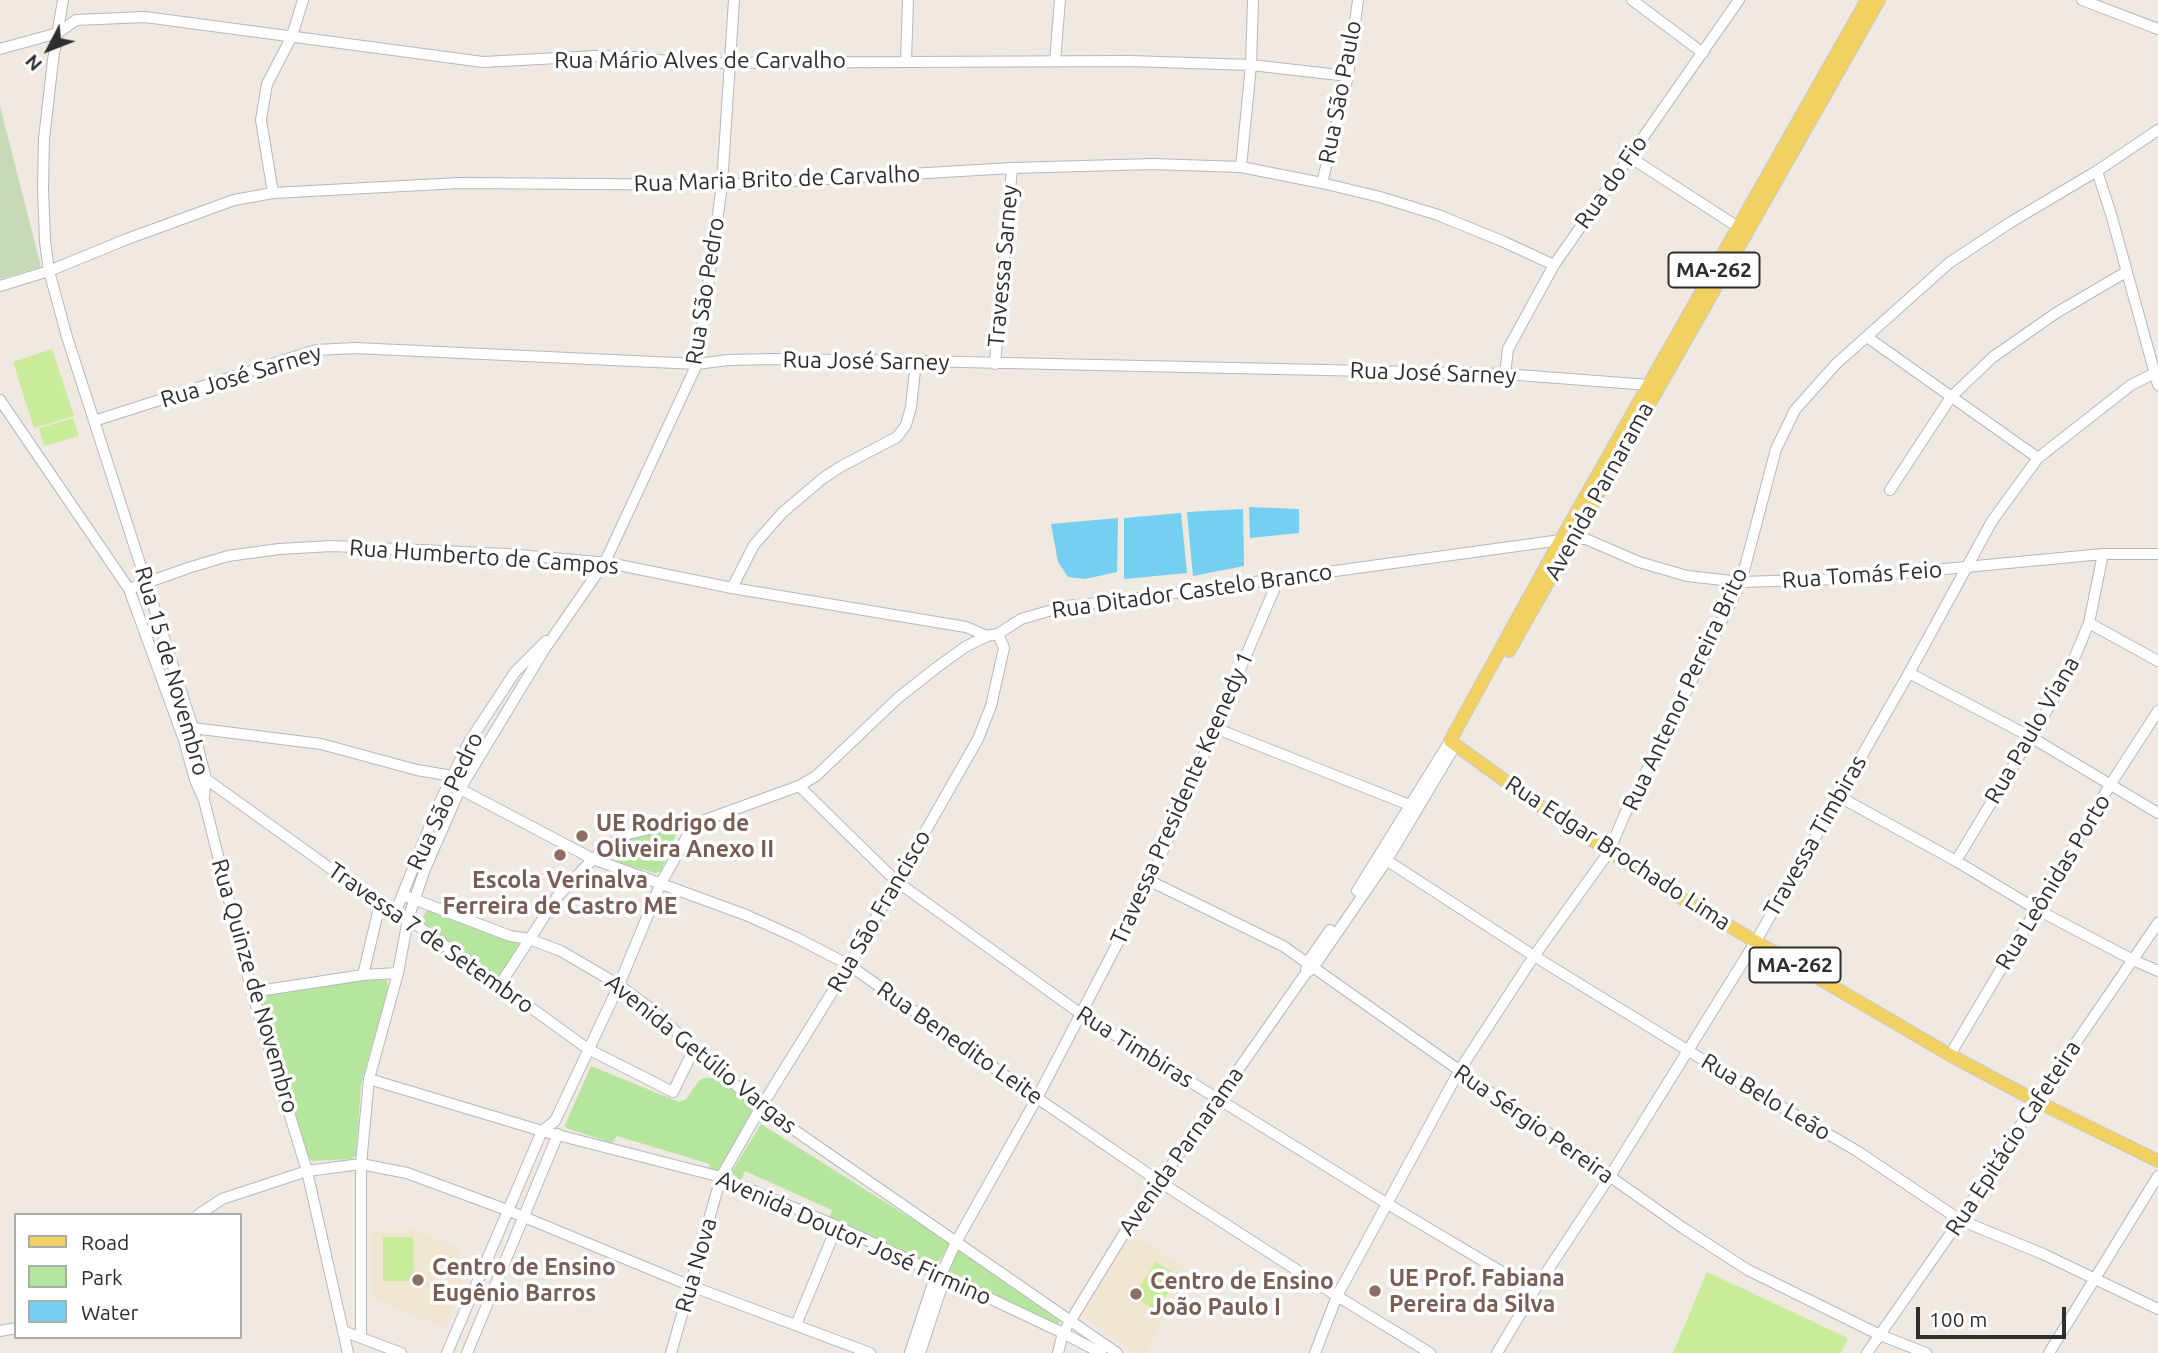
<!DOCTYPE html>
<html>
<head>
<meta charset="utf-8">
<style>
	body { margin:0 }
	#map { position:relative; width:2158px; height:1353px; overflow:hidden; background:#efe9e1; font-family:Ubuntu,sans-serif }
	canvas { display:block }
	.legend { position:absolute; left:14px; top:1213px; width:228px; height:126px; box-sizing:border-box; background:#fff; border:2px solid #ababab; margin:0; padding:9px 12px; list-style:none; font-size:21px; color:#2e2e2e }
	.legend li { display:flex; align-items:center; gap:14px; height:35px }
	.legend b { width:35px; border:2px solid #ababab }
	.north { position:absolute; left:14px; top:14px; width:70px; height:70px; -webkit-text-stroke:5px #fff; paint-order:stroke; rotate:228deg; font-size:19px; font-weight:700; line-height:28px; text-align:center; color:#2e2e2e }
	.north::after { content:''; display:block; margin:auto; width:24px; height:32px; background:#2e2e2e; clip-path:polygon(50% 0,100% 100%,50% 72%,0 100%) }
	.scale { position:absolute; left:1916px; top:1307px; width:150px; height:32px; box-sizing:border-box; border:4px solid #2e2e2e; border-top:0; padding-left:9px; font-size:21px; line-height:24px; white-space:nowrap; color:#2e2e2e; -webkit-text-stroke:5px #fff; paint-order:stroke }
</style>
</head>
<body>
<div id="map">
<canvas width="2158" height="1353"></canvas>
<ul class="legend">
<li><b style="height:9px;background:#f2d163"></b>Road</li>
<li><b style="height:19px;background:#b6e59e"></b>Park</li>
<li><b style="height:19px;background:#75cff0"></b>Water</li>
</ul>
<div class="north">N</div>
<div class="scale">100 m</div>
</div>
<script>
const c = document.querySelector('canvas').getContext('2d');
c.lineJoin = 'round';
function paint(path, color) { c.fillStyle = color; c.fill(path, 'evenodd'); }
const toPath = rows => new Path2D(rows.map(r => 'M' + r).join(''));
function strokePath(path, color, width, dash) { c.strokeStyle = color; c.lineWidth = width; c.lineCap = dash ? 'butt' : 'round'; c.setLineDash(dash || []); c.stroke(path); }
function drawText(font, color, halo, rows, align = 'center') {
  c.font = font + ' Ubuntu,sans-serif'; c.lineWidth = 7; c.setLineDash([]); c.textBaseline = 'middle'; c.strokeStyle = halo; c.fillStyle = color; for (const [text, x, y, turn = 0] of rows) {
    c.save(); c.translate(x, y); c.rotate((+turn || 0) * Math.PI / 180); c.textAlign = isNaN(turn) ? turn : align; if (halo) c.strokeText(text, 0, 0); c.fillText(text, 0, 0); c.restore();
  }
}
paint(toPath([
	[416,1230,459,1248,457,1256,472,1262,445,1328,371,1298,370,1231],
	[1133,1233,1188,1271,1147,1353,1135,1353,1082,1316]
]), '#f0e6d1');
paint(toPath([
	[675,828,678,830,661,871,655,873,617,862,614,857,624,843,638,835],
	[427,910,517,941,519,946,501,979,494,977,420,922],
	[373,979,384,979,387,981,388,989,361,1084,356,1155,351,1159,312,1161,308,1156,260,1000,261,998,265,995],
	[591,1066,679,1102,686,1099,699,1081,704,1078,716,1078,726,1083,750,1103,753,1109,719,1173,707,1171,710,1164,617,1136,612,1143,566,1128,565,1125],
	[761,1124,950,1243,936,1266,829,1219,832,1210,745,1171,741,1180,731,1173],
	[959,1250,1061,1318,1058,1325,945,1274]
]), '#b6e59e');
paint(toPath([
	[0,106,41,267,0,279]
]), '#c8d9b8');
paint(toPath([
	[52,349,74,416,34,428,13,362],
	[73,418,79,436,44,446,39,428],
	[383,1237,413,1237,414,1281,383,1281],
	[1156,1262,1179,1277,1156,1311,1133,1296],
	[1707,1272,1848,1338,1841,1353,1673,1353]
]), '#c9ec9a');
paint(toPath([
	[1249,507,1299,509,1299,533,1250,538],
	[1243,509,1244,566,1193,576,1187,512],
	[1181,513,1187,573,1124,579,1124,518],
	[1118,518,1117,572,1085,579,1068,577,1058,562,1051,524]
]), '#75cff0');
const minor = toPath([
	[63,0,53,60,44,139,43,189,45,241,49,271,67,337,193,728,206,779,204,797],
	[1632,0,1703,53],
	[2082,0,2158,29],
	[0,49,58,33,76,20,145,17,483,62,596,56,635,57,683,63,1129,61,1251,65,1348,76],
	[906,61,908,0],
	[1055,61,1060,0],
	[1628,156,1738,227],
	[1241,167,1251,65,1253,0],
	[2097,171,2111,214,2158,385],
	[1322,183,1348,76,1358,0],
	[273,193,261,120,267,84,292,36,303,0],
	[0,286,49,271,127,239,234,200,273,193,459,183,722,185,1012,168,1153,164,1241,167,1322,183,1380,197,1438,215,1502,241,1554,265],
	[1867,337,2038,458],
	[995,364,1012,168],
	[1505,374,1508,349,1554,265,1739,0],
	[0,400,129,589,184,740,195,780,204,800,252,992,307,1171,348,1353],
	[94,421,316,350,355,348,697,364,728,360,774,359,916,361,1505,374,1649,385],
	[1890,490,1951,397,1993,357,2056,313,2126,272],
	[1572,539,1586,539,1639,562,1687,576,1741,582,1839,579,2103,554,2158,554],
	[732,588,754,545,782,513,822,479,840,467,897,437,906,425,911,407,916,361],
	[129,589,188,568,228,556,279,549,332,546,507,554,609,563,732,588,966,627,987,636],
	[2089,623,2158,661],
	[1909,673,2029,736,2158,813],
	[193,728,321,744,417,770,452,776],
	[1215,728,1417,808],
	[201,780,206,779,380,904,408,919,588,1049,673,1092,694,1049],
	[799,786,896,881,1081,1014,1386,1203,1534,1291],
	[460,789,593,859,746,915,795,937,849,965,1037,1098,1160,1182,1337,1296,1430,1353],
	[1838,796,1956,861,2036,909,2133,960,2158,971],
	[1380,856,1534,956,1749,1088,1857,1151,1960,1220,2043,1254,2158,1309],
	[1956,861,2065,680,2089,623,2103,554],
	[1150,881,1283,946,1683,1228,1748,1270,1880,1335,1926,1353],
	[1357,891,1450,741],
	[403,895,510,936,529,939,561,951,619,985,657,1013,694,1049,761,1107,1117,1353],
	[396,911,437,808,469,742,515,672,546,641],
	[1306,970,1307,963,1330,930],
	[363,975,380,904],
	[499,986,557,897,593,859,608,846,628,834,676,823,694,824,799,786,816,776,898,698,936,668,965,647,987,636,998,634,1021,619,1066,606,1109,602,1561,540],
	[252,992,363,975,398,973],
	[1950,1055,2110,785,2158,711],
	[369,1079,542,1131,721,1177,837,1226,1063,1333,1101,1353],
	[198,1215,222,1199,307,1171,361,1164,407,1173,507,1210,691,1286,870,1353],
	[941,1275,956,1242,1037,1098,1150,881,1279,578],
	[796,1325,837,1226],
	[0,1331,16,1328],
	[343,1331,401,1353],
	[361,1337,361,1164,369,1079,398,973,408,919,425,869,460,789,544,650,605,562,697,364,722,185,734,0],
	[447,1353,542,1131,555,1121,619,985,661,883,694,824],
	[467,1353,558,1134],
	[671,1353,721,1177,761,1107,849,965,978,739,991,706,1004,648,998,634],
	[910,1353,936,1274],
	[920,1353,945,1277],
	[1058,1353,1063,1333,1128,1227,1306,973,1313,968,1387,860,1455,746],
	[1315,1353,1337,1296,1459,1071,1534,956,1609,852,1624,816,1741,582,1776,449,1795,410,1836,364,1949,263,2011,222,2097,171,2158,130],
	[1497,1353,1534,1291,1610,1176,1756,941,1909,673,1992,521,2038,458,2131,385,2155,373],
	[1867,1353,1960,1220,2036,1101,2158,923],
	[2049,1353,2158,1176]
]);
const major = toPath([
	[1867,0,1555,550,1450,741,1540,806,1676,895,1950,1055,2036,1101,2158,1161],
	[1509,651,1879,0]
]);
strokePath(minor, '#b4b7c1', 12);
strokePath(major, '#c9c9c9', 14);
strokePath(minor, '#fff', 10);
strokePath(major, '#f2d163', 12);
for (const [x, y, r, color] of [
	[582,836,7,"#8d6e63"],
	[560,855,7,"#8d6e63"],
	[418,1280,7,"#8d6e63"],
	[1375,1291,7,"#8d6e63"],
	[1136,1294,7,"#8d6e63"]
]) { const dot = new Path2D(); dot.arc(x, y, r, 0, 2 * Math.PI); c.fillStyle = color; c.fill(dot); strokePath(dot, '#fff', 2.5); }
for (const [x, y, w] of [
	[1714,270,91],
	[1795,965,91]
]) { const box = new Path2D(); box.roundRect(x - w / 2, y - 17.5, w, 35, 5); c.fillStyle = '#fff'; c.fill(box); strokePath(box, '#2e2e2e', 2); }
drawText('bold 21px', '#2e2e2e', null, [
	["MA-262",1714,270],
	["MA-262",1795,965]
]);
drawText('23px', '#2e2e2e', '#fff', [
	["Rua Mário Alves de Carvalho",700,60],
	["Rua São Paulo",1340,92,-79],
	["Rua Maria Brito de Carvalho",777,179,-2],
	["Rua do Fio",1611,182,-55],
	["Travessa Sarney",1003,266,-85],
	["Rua São Pedro",705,291,-81],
	["Rua José Sarney",866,361,1],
	["Rua José Sarney",1433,373,2],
	["Rua José Sarney",241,376,-17],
	["Avenida Parnarama",1599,491,-61],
	["Rua Humberto de Campos",484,557,4],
	["Rua Tomás Feio",1862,575,-4],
	["Rua Ditador Castelo Branco",1192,591,-8],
	["Rua 15 de Novembro",172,671,74],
	["Rua Antenor Pereira Brito",1685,689,-65],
	["Rua Paulo Viana",2032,730,-60],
	["Travessa Presidente Keenedy 1",1182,798,-66],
	["Rua São Pedro",445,801,-65],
	["Travessa Timbiras",1815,836,-60],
	["Rua Edgar Brochado Lima",1618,853,33],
	["Rua Leônidas Porto",2053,882,-59],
	["Rua São Francisco",879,911,-60],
	["Travessa 7 de Setembro",431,938,35],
	["Rua Quinze de Novembro",255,986,74],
	["Rua Benedito Leite",960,1043,35],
	["Rua Timbiras",1135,1047,32],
	["Avenida Getúlio Vargas",701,1054,39],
	["Rua Belo Leão",1766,1097,31],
	["Rua Sérgio Pereira",1534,1124,35],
	["Rua Epitácio Cafeteira",2013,1138,-57],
	["Avenida Parnarama",1181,1151,-55],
	["Avenida Doutor José Firmino",854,1238,24],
	["Rua Nova",696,1265,-74]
]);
drawText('bold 23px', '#785e54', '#fff', [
	["UE Rodrigo de",596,823],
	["Oliveira Anexo II",596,849],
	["Escola Verinalva",560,880,"center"],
	["Ferreira de Castro ME",560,906,"center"],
	["Centro de Ensino",432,1267],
	["Eugênio Barros",432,1293],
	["UE Prof. Fabiana",1389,1278],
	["Pereira da Silva",1389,1304],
	["Centro de Ensino",1150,1281],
	["João Paulo I",1150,1307]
], 'left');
</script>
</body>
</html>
